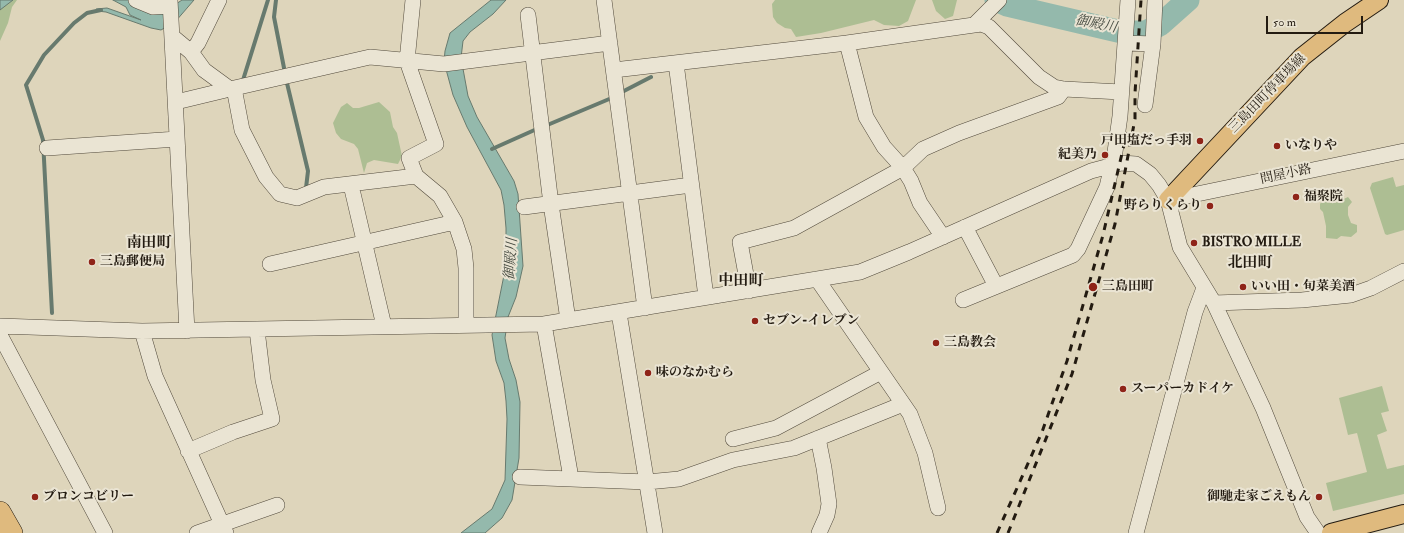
<!DOCTYPE html>
<html>
<head>
<meta charset="utf-8">
<style>
	body { margin:0 }
	#map { position:relative; width:1404px; height:533px; overflow:hidden; background:#ded5bb; font-family:"IM FELL Double Pica",serif }
	canvas { display:block }
	.scale { position:absolute; left:1266px; top:16px; width:97px; height:18px; box-sizing:border-box; border:2px solid #231b11; border-top:0; padding-left:5px; font-size:12px; line-height:14px; white-space:nowrap; color:#231b11; -webkit-text-stroke:3px #eae4d3; paint-order:stroke }
</style>
</head>
<body>
<div id="map">
<canvas width="1404" height="533"></canvas>
<div class="scale">50 m</div>
</div>
<script>
const c = document.querySelector('canvas').getContext('2d');
c.lineJoin = 'round';
function paint(path, color) { c.fillStyle = color; c.fill(path, 'evenodd'); }
const toPath = rows => new Path2D(rows.map(r => 'M' + r).join(''));
function strokePath(path, color, width, dash) { c.strokeStyle = color; c.lineWidth = width; c.lineCap = dash ? 'butt' : 'round'; c.setLineDash(dash || []); c.stroke(path); }
function drawText(font, color, halo, rows, align = 'center') {
  c.font = font + ' "IM FELL Double Pica","Noto Serif JP",serif'; c.lineWidth = 4; c.setLineDash([]); c.textBaseline = 'middle'; c.strokeStyle = halo; c.fillStyle = color; for (const [text, x, y, turn = 0] of rows) {
    c.save(); c.translate(x, y); c.rotate((+turn || 0) * Math.PI / 180); c.textAlign = isNaN(turn) ? turn : align; if (halo) c.strokeText(text, 0, 0); c.fillText(text, 0, 0); c.restore();
  }
}
paint(toPath([
	[0,0,17,0,12,7,8,23,0,41],
	[775,0,916,0,908,21,899,26,884,25,874,20,821,33,796,37,791,29,785,28,777,23,773,17,772,4],
	[932,0,957,0,953,16,945,19,936,11],
	[379,102,390,112,393,127,397,133,402,156,398,164,374,160,367,163,364,173,358,149,354,144,341,139,336,133,333,123,341,107,347,103,353,108,359,108],
	[1393,177,1396,187,1404,185,1404,230,1387,235,1385,234,1370,188,1372,183],
	[1348,197,1352,202,1348,207,1348,215,1351,223,1357,225,1357,232,1351,237,1341,236,1337,239,1326,238,1326,226,1323,212,1320,209,1320,204,1323,199,1333,199,1335,203],
	[1382,386,1389,411,1381,413,1387,431,1377,435,1387,469,1404,465,1404,494,1333,511,1326,483,1367,472,1357,433,1348,435,1339,398]
]), '#adbe93');
const water = toPath([
	[0,0,13,0,0,10,0,0],
	[113,0,129,0,173,6,182,0,194,0,175,22,161,30,151,28,106,12,97,11,96,9,107,8,141,20,130,15,126,7,113,0],
	[491,0,506,0,493,14,470,32,463,41,461,58,468,96,477,117,514,181,518,194,523,266,516,297,508,317,505,338,509,359,516,380,520,402,519,458,512,500,502,518,485,533,461,533,492,509,505,480,507,419,506,401,504,383,496,361,492,335,506,265,506,228,504,205,501,190,467,127,453,95,444,62,445,51,450,33,491,0]
]);
paint(water, '#94b9ac');
strokePath(water, '#677a6e', 1);
strokePath(toPath([
	[276,0,274,17,285,73],
	[286,79,308,171,306,188],
	[243,80,268,0],
	[620,93,651,77],
	[545,126,614,97],
	[492,149,539,128],
	[52,313,43,140,26,85,44,55,74,23,87,13,101,10]
]), '#677a6e', 4);
strokePath(toPath([
	[996,0,1007,5,1109,29,1122,32,1146,32,1161,24,1188,0]
]), '#94b9ac', 23);
const minor = toPath([
	[136,0,153,7,170,6],
	[170,0,187,331],
	[413,0,407,61,436,144,409,158,416,176],
	[604,0,645,308],
	[528,15,551,204,568,320],
	[975,24,999,0],
	[173,37,191,52,204,70,230,89,370,57,444,64,610,43],
	[847,43,866,117,884,147,903,168,911,181,920,203,943,237],
	[1126,43,1153,44],
	[191,52,198,43,219,0],
	[676,63,706,297],
	[614,70,847,43,981,24,989,27,1039,77,1054,87,1064,89,1121,92],
	[234,88,242,130,266,177,280,194,297,198,324,187,416,176,440,196,455,222,464,249,466,268,466,325],
	[176,102,230,89],
	[1145,105,1153,44,1155,0],
	[47,148,177,139],
	[351,185,384,326],
	[1168,200,1404,151],
	[524,207,691,185],
	[965,227,996,286],
	[270,264,455,222],
	[817,279,910,414,925,453,938,508],
	[749,291,740,242,794,228,903,168,923,149,959,133,1058,97,1064,89],
	[963,300,1073,255,1078,249,1107,187,1115,152,1120,116,1128,0],
	[1214,303,1302,300,1351,295,1371,288,1404,271],
	[619,313,655,533],
	[544,324,571,478],
	[0,326,142,331,544,324,860,272,909,252,1091,171,1121,163,1136,164,1150,174,1159,185,1168,200,1180,247,1214,303,1263,408,1307,517,1318,533],
	[142,331,155,376,226,533],
	[0,335,105,533],
	[818,438,824,468,829,504,827,515,819,533],
	[733,439,776,428,881,372],
	[188,451,233,432,272,419,263,380,257,330],
	[520,477,647,482,679,479,733,460,794,448,903,404],
	[197,533,277,505],
	[1136,533,1195,312,1204,288]
]);
const major = toPath([
	[1168,200,1302,57,1345,23,1379,0],
	[1331,533,1404,514]
]);
const highway = toPath([
	[0,512,12,533]
]);
strokePath(minor, '#524a3c', 16);
strokePath(major, '#231b11', 20);
strokePath(highway, '#231b11', 22);
strokePath(minor, '#eae4d3', 15);
strokePath(major, '#dfba7e', 18);
strokePath(highway, '#dfba7e', 21);
strokePath(toPath([
	[997,533,1042,432,1067,361,1103,235,1127,132],
	[1008,533,1072,374,1115,224,1135,119,1135,93,1141,0]
]), '#231b11', 3, [7, 7]);
for (const [x, y, r, color] of [
	[1200,141,4,"#8f2418"],
	[1277,146,4,"#8f2418"],
	[1105,155,4,"#8f2418"],
	[1296,197,4,"#8f2418"],
	[1210,206,4,"#8f2418"],
	[1194,243,4,"#8f2418"],
	[92,262,4,"#8f2418"],
	[1093,287,5,"#8f2418"],
	[1243,287,4,"#8f2418"],
	[755,321,4,"#8f2418"],
	[936,343,4,"#8f2418"],
	[648,373,4,"#8f2418"],
	[1123,389,4,"#8f2418"],
	[35,497,4,"#8f2418"],
	[1319,497,4,"#8f2418"]
]) { const dot = new Path2D(); dot.arc(x, y, r, 0, 2 * Math.PI); c.fillStyle = color; c.fill(dot); strokePath(dot, '#eae4d3', 1.5); }
drawText('13px', '#231b11', '#eae4d3', [
	["三島田町停車場線",1268,94,-46],
	["問屋小路",1286,175,-12]
]);
drawText('bold 13px', '#231b11', '#eae4d3', [
	["戸田塩だっ手羽",1192,141,"right"],
	["いなりや",1285,146],
	["紀美乃",1097,155,"right"],
	["福聚院",1304,197],
	["野らりくらり",1202,206,"right"],
	["BISTRO MILLE",1202,243],
	["三島郵便局",100,262],
	["三島田町",1102,287],
	["いい田・旬菜美酒",1251,287],
	["セブン-イレブン",763,321],
	["三島教会",944,343],
	["味のなかむら",656,373],
	["スーパーカドイケ",1131,389],
	["ブロンコビリー",43,497],
	["御馳走家ごえもん",1311,497,"right"]
], 'left');
drawText('italic 14px', '#454a40', '#eae4d3', [
	["御殿川",1096,25,11],
	["御殿川",512,259,-86]
]);
drawText('bold 15px', '#231b11', '#eae4d3', [
	["南田町",149,244],
	["北田町",1250,264],
	["中田町",741,282]
]);
</script>
</body>
</html>
